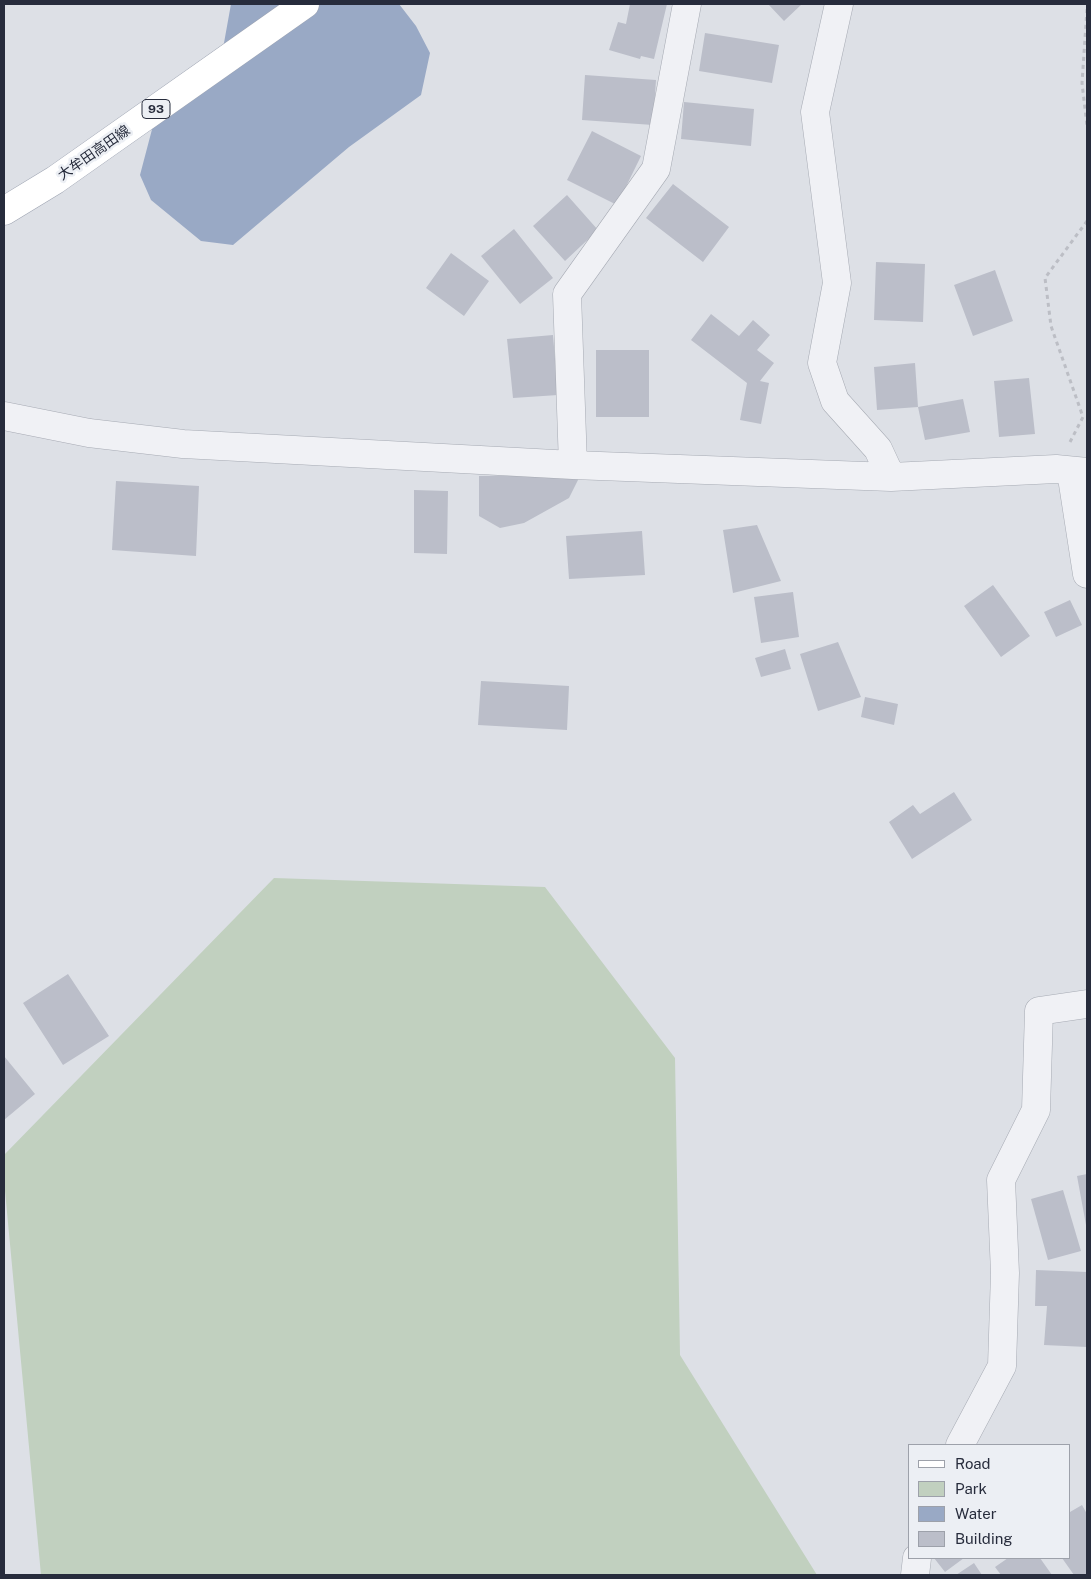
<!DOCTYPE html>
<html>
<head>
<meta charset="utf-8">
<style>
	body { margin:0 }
	#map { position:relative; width:1091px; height:1579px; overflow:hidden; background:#dde0e6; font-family:"Public Sans",sans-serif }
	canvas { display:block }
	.frame { position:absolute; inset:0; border:5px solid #272c3c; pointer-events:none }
	.legend { position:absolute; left:908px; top:1444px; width:162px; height:115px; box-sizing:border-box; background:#eceff4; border:1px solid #9da1aa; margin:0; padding:6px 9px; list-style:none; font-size:15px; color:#272c3c }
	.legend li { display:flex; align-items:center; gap:10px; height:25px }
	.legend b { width:25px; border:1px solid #9da1aa }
</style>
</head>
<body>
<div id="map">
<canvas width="1091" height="1579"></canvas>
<div class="frame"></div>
<ul class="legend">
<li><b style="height:6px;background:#fff"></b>Road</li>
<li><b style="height:14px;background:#c1d0bf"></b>Park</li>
<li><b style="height:14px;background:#99a9c5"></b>Water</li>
<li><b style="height:14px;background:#bbbec9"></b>Building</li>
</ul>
</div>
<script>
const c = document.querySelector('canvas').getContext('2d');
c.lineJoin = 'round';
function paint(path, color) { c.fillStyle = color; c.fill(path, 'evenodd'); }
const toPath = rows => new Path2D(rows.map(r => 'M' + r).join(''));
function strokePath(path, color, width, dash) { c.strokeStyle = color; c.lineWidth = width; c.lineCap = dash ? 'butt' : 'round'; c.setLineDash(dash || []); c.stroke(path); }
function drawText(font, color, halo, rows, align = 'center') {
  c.font = font + ' "Public Sans","Noto Sans JP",sans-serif'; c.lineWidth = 5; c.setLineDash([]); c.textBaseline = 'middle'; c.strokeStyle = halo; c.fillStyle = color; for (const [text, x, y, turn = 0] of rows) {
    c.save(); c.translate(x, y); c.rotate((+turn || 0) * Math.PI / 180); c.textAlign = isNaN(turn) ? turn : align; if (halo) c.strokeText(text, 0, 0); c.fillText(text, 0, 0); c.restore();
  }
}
paint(toPath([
	[274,878,545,887,675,1058,680,1355,817,1575,41,1575,4,1180,4,1155]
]), '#c1d0bf');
paint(toPath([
	[231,4,399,4,416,26,430,53,421,95,349,147,233,245,201,241,151,200,140,175,155,118,222,54]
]), '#99a9c5');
paint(toPath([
	[630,4,667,4,654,59,641,56,640,59,609,50,618,22,626,24],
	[768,4,802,4,784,21],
	[705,33,779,45,772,83,699,71],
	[585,75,656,80,653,125,582,120],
	[684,102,754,109,751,146,681,139],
	[592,131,641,156,617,205,567,180],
	[673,184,729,227,703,262,646,218],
	[567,195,598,230,565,261,533,226],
	[514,229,553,278,520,304,481,256],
	[451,253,489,281,464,316,426,288],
	[876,262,925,264,923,322,874,320],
	[995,270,1013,321,973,336,954,285],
	[711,314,739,336,753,320,770,335,757,350,774,363,760,381,769,383,761,424,740,420,747,383,691,340],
	[553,335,558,395,513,398,507,339],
	[596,350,649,350,649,417,596,417],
	[915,363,918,407,877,410,874,367],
	[1029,378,1035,434,999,437,994,381],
	[963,399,970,432,925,440,918,407],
	[581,474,569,498,524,523,500,528,479,516,479,476],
	[116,481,199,486,196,556,112,550],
	[414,490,448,491,447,554,414,553],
	[757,525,781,581,733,593,723,530],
	[642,531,645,575,569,579,566,536],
	[993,585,1030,636,1001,657,964,606],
	[793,592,799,637,761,643,754,597],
	[1070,600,1082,625,1056,637,1044,612],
	[838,642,861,697,818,711,800,654],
	[785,649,791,669,761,677,755,658],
	[481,681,569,686,567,730,478,725],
	[865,697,898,704,894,725,861,717],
	[954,792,972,820,912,859,889,822,913,805,920,814],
	[68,974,109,1036,63,1065,23,1003],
	[4,1056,35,1094,4,1120],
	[1087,1174,1087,1225,1086,1225,1077,1176],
	[1063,1190,1081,1251,1048,1260,1031,1199],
	[1036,1270,1087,1272,1087,1347,1044,1345,1047,1306,1035,1306],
	[1082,1505,1087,1514,1087,1575,1074,1575,1062,1558,1070,1558,1070,1512],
	[934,1558,964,1558,945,1572],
	[1008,1558,1040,1558,1052,1575,1001,1575,995,1567],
	[974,1563,982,1575,956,1575]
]), '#bbbec9');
const minor = toPath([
	[839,4,815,112,837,283,822,363,835,401,878,449,891,477],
	[4,416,89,433,183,444,573,465,891,477,1056,469,1087,472],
	[573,465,567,294,656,169,687,4],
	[1071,471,1087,574],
	[960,1445,1002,1366,1005,1273,1001,1180,1036,1110,1039,1011,1087,1004],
	[915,1575,917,1558]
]);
const primary = toPath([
	[4,211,55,180,305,4]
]);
strokePath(minor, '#a6aab3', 29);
strokePath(primary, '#9da3b1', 29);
strokePath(toPath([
	[1087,9,1082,83,1087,126],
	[1070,442,1083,417,1051,326,1045,278,1087,221]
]), '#bcbec5', 3, [4, 4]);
strokePath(minor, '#f0f1f5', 28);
strokePath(primary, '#fff', 28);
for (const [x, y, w] of [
	[156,109,28]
]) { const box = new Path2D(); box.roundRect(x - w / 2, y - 9.5, w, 19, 4); c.fillStyle = '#eceff4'; c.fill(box); strokePath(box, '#272c3c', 1); }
drawText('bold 12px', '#272c3c', null, [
	["93",156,109]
]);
drawText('14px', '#272c3c', '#eceff4', [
	["大牟田高田線",94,153,-35]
]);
</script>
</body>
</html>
